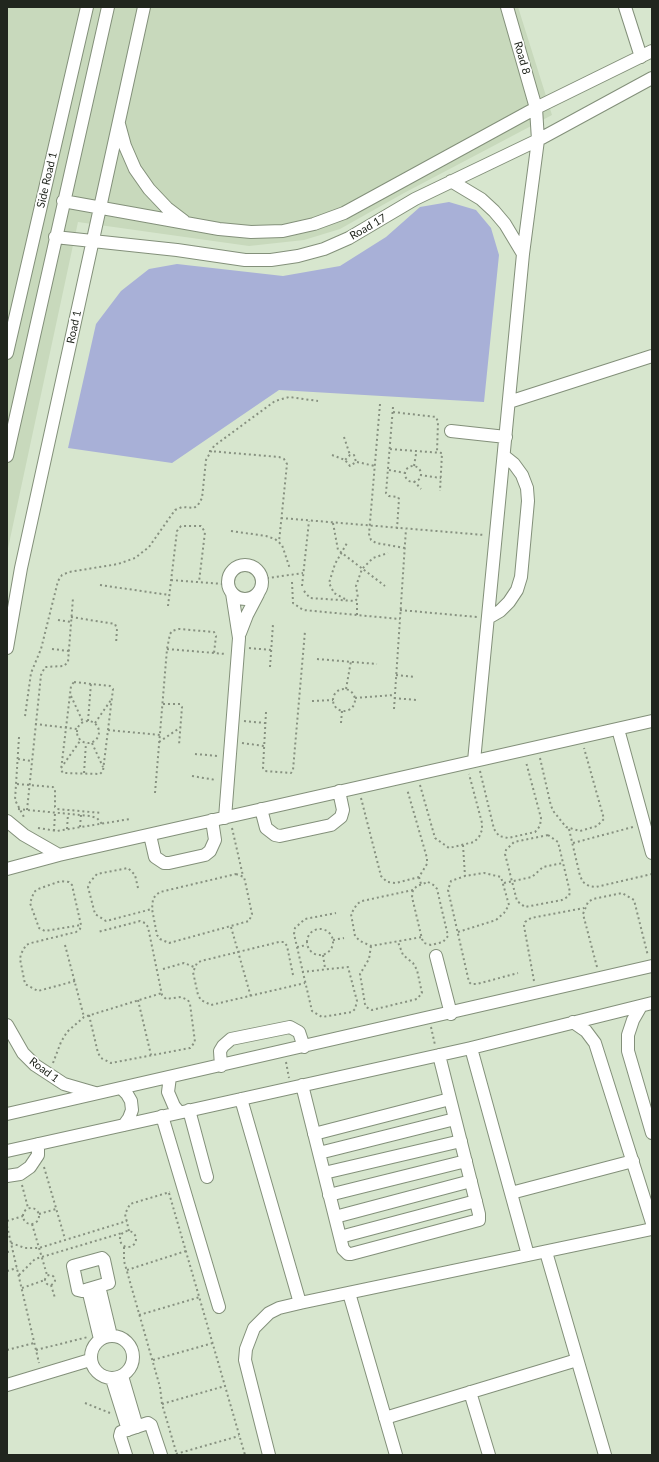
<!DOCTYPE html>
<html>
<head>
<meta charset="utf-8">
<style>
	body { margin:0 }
	#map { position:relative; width:659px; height:1462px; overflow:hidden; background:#d7e6ce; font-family:Lato,sans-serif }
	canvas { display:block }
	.frame { position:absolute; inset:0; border:8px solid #21261e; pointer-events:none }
</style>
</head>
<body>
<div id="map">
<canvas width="659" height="1462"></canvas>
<div class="frame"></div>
</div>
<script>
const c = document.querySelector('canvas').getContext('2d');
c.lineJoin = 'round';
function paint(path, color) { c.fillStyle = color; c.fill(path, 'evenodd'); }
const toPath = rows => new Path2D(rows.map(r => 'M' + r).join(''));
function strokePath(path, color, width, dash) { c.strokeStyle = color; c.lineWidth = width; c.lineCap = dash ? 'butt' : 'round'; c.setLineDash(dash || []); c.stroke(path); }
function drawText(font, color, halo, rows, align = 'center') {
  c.font = font + ' Lato,sans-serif'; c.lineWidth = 3.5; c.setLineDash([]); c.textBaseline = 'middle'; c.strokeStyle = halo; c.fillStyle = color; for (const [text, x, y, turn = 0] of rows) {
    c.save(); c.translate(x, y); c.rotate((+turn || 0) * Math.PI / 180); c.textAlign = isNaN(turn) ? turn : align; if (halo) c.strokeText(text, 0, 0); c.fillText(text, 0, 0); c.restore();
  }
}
paint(toPath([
	[7,7,518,7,552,115,404,193,340,229,304,240,249,246,78,222,7,553]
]), '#c8d9bc');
paint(toPath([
	[449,202,476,210,491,228,499,255,484,402,279,390,172,463,68,448,96,324,121,291,149,269,177,264,283,276,340,266,386,237,420,207]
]), '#a8b0d7');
const minor = toPath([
	[625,7,641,57],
	[119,124,125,146,135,169,149,189,167,208,184,221],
	[451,181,481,199,494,211,505,224,523,254],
	[63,201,219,229,251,232,283,231,314,224,344,213,536,108,652,51],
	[55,237,177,250,245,260,271,260,298,256,324,249,349,238,415,199,538,140,652,78],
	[7,353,87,7],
	[509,402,652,356],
	[451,431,506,437],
	[7,456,108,7],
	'228 582a17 17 0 1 1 34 0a17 17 0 1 1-34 0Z',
	[488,618,500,611,509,602,517,590,521,577,528,501,527,488,522,475,514,464,504,456],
	[240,633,247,615,258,594],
	[7,648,21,568,144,7],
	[618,729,652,853],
	[474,761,523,254,538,140,536,108,507,7],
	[261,809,266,828,275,835,280,836,331,825,341,817,343,810,339,791],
	[225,818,239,638,232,593],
	[7,821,24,835,59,855],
	[150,835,155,857,164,863,169,863,205,855,210,851,215,840,212,820],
	[7,869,59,855,652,721],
	[436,956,451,1014],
	[641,1006,633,1020,628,1035,628,1051,652,1133],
	[573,1022,586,1031,595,1043,652,1223],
	[7,1025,23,1053,35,1065,64,1084,95,1093],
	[471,1048,528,1255],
	[221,1066,220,1051,223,1046,231,1039,290,1027,299,1032,304,1047],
	[170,1077,168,1092,174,1106,179,1112],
	[302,1085,343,1249,348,1254,351,1254,479,1220,479,1214,439,1055],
	[121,1088,127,1094,131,1101,132,1110,129,1118,124,1125],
	[241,1099,300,1303],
	[189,1110,207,1177],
	[7,1114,652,966],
	[162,1116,219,1307],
	[314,1134,450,1099],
	[7,1151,471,1048,652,1003],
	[319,1153,455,1119],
	[324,1173,461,1141],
	[7,1176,20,1174,30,1167,38,1155,38,1144],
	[511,1193,633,1161],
	[329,1195,466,1161],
	[335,1217,471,1181],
	[340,1237,476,1201],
	[546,1252,605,1455],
	[102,1258,104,1260,109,1283,82,1291,78,1290,73,1266,102,1258],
	[99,1286,111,1336],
	[88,1289,100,1339],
	[349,1293,396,1455],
	'91 1357a21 21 0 1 1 42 0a21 21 0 1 1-42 0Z',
	[122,1376,137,1427],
	[112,1379,128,1430],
	[7,1385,90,1360],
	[470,1392,489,1455],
	[385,1418,577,1360],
	[126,1455,120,1436,121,1432,148,1423,151,1425,161,1455],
	[269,1455,245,1360,246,1349,254,1328,269,1313,279,1308,300,1303,652,1229]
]);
strokePath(minor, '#83907a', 14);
strokePath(toPath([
	[380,404,369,534,371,540,376,543,405,548],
	[393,407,386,493,389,496,398,497,399,499,397,529],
	[393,412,436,417,438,422,437,452],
	[344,437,350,455],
	[390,449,442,453,440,491],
	[209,451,279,457,284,459,287,464,279,542],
	[332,455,345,460,350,466,356,462,354,455,350,455,345,460],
	[357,462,375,466],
	[414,466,416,454],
	'405 474a8 8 0 1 1 16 0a8 8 0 1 1-16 0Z',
	[389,470,405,473],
	[420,475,441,478],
	[414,481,421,489],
	[281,518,484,535],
	[333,523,338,550,385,586],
	[231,531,266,536,275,539,282,545,290,569],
	[262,579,303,573],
	[171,580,224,584],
	[292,582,293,603,303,610,400,619],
	[100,585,169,595],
	[302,586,309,521],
	[304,591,310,598,355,601,358,598,356,586,362,569,373,558,388,553],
	[345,599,334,593,329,583,335,564,347,543],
	[168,606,177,531,181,526,201,526,205,532,199,582],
	[400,610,477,617],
	[357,615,357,600],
	[71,617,115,624,117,629,116,644],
	[58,620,71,622],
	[249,648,271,650],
	[52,649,69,651],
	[167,649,226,654],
	[317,659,377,664],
	[270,667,273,624],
	[396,675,415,677],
	[74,682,110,686,113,689,103,771,100,774,63,773,61,770,71,686,74,682],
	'333 700a11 11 0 1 1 22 0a11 11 0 1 1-22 0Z',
	[346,689,351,661],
	[71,696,83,722],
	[355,698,394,695],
	[394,698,416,700],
	[312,701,333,700],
	[163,704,180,704,182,707,179,745],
	[394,709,406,529],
	[266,712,263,768,265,771,291,773,293,770,305,631],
	[25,716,31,673,41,649,58,581,62,575,69,572,118,564,135,558,149,547,175,510,182,507,194,508,198,505,202,498,206,460,214,446,275,401,289,397,318,401],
	'77 732a11 11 0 1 1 22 0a11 11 0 1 1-22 0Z',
	[88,721,91,683],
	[244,721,265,723],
	[95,723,111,700],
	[341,723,342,711],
	[35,724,77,729],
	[108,730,160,735],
	[19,737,15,800,25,819],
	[159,742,181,727],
	[92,743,103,767],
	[242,743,264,746],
	[195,754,218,756],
	[540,758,551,806,554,812,566,827,580,831,597,826,604,819,584,748],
	[18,759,32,761],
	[61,768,80,741],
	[480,771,494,829,499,836,508,838,535,832,540,826,541,818,526,762],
	[84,773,86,743],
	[192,776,216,780],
	[17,784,53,787,55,790,55,807,57,809,102,813],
	[420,785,435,838,449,848,474,842,479,837,482,830,482,823,469,774],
	[155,793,167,649,170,634,172,631,179,629,214,632,216,636,214,653],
	[361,798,381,876,387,882,396,883,419,877,427,864,427,858,407,789],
	[18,809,90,816,97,818,102,824],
	[27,810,41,675,45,667,64,666,68,662,73,598],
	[80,827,81,815],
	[38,828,57,831,130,819],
	[232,828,243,876],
	[67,829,68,814],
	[569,829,580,876,583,882,589,886,596,887,652,874],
	[54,831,55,813],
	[548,835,558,842,570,892,569,896,562,900,525,907,517,901,505,854,506,850,514,842,548,835],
	[573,843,633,827],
	[463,845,465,876],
	[236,874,244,877,245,881,252,914,249,921,169,943,160,939,157,935,152,909,153,899,156,895,160,892,236,874],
	[419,877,421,884],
	[428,882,435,886,437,889,448,936,443,942,431,945,424,943,422,939,412,897,413,890,417,886,428,882],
	[504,883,532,877,543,867,563,863],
	[138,888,135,875,128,868,97,874,90,882,88,887,95,914,106,921,152,909],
	[413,890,362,901,357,904,351,914,355,936,360,941,371,946,422,937],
	[231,927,251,997],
	'307 942a13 13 0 1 1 26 0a13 13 0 1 1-26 0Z',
	[458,932,496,920,504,913,509,905,501,877,484,873,465,876,451,881,448,890,469,982,471,984,477,984,518,973],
	[333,940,344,938],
	[65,945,84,1017],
	[371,946,369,959,360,974,365,1004,366,1007,372,1010,417,999,422,993,417,970,413,963,403,955,398,942],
	[297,947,307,945],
	[323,955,325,968],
	[597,967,583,914,588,902,593,899,622,893,634,900,648,956],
	[163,969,184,963,194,967],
	[302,972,348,967,357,1001,355,1009,352,1012,322,1017,312,1011,294,934,295,928,305,919,336,913],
	[293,975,287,946,284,942,279,942,201,961,197,963,193,972,198,995,201,1000,211,1005,305,983],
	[75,981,38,991,25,984,20,959,21,954,26,945,31,943,76,932,80,929,81,925,72,885,69,882,61,881,38,889,34,892,30,903,39,928,45,931,81,925],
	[534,981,524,926,525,922,531,918,584,908],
	[138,1000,151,1055],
	[89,1015,98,1053,101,1058,111,1063,190,1048,195,1042,190,1004,188,1000,181,997,166,999,162,995,148,927,145,923,140,921,98,932],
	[431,1027,435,1045],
	[286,1062,289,1078],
	[53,1063,61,1042,67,1032,84,1017,162,993],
	[44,1167,65,1239],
	[22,1185,28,1208],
	[169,1193,245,1455],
	'23 1216a8 8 0 1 1 16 0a8 8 0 1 1-16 0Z',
	[39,1214,56,1209],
	[7,1221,23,1216],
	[32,1224,47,1275],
	[7,1226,39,1363],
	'120 1239a8 8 0 1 1 16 0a8 8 0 1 1-16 0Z',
	[129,1231,125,1214,130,1204,170,1192],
	[11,1243,25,1248,39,1248,127,1221],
	[124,1247,124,1261,160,1387,162,1404,177,1455],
	[7,1252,13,1251],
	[127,1270,186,1251],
	[7,1271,17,1268],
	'45 1280a5 5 0 1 1 10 0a5 5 0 1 1-10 0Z',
	[19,1275,35,1259,122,1233],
	[51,1285,55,1298],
	[22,1288,45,1280],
	[139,1315,200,1297],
	[7,1350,34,1343],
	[36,1350,88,1337],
	[153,1360,213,1343],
	[85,1403,110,1413],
	[162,1404,225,1386],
	[176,1454,239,1436]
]), '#879180', 2, [2, 3]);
strokePath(minor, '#fff', 12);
drawText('11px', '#21261e', '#fff', [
	["Road 8",522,58,74],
	["Side Road 1",47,180,-77],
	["Road 17",368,227,-30],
	["Road 1",74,327,-78],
	["Road 1",44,1070,37]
]);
</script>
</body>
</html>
